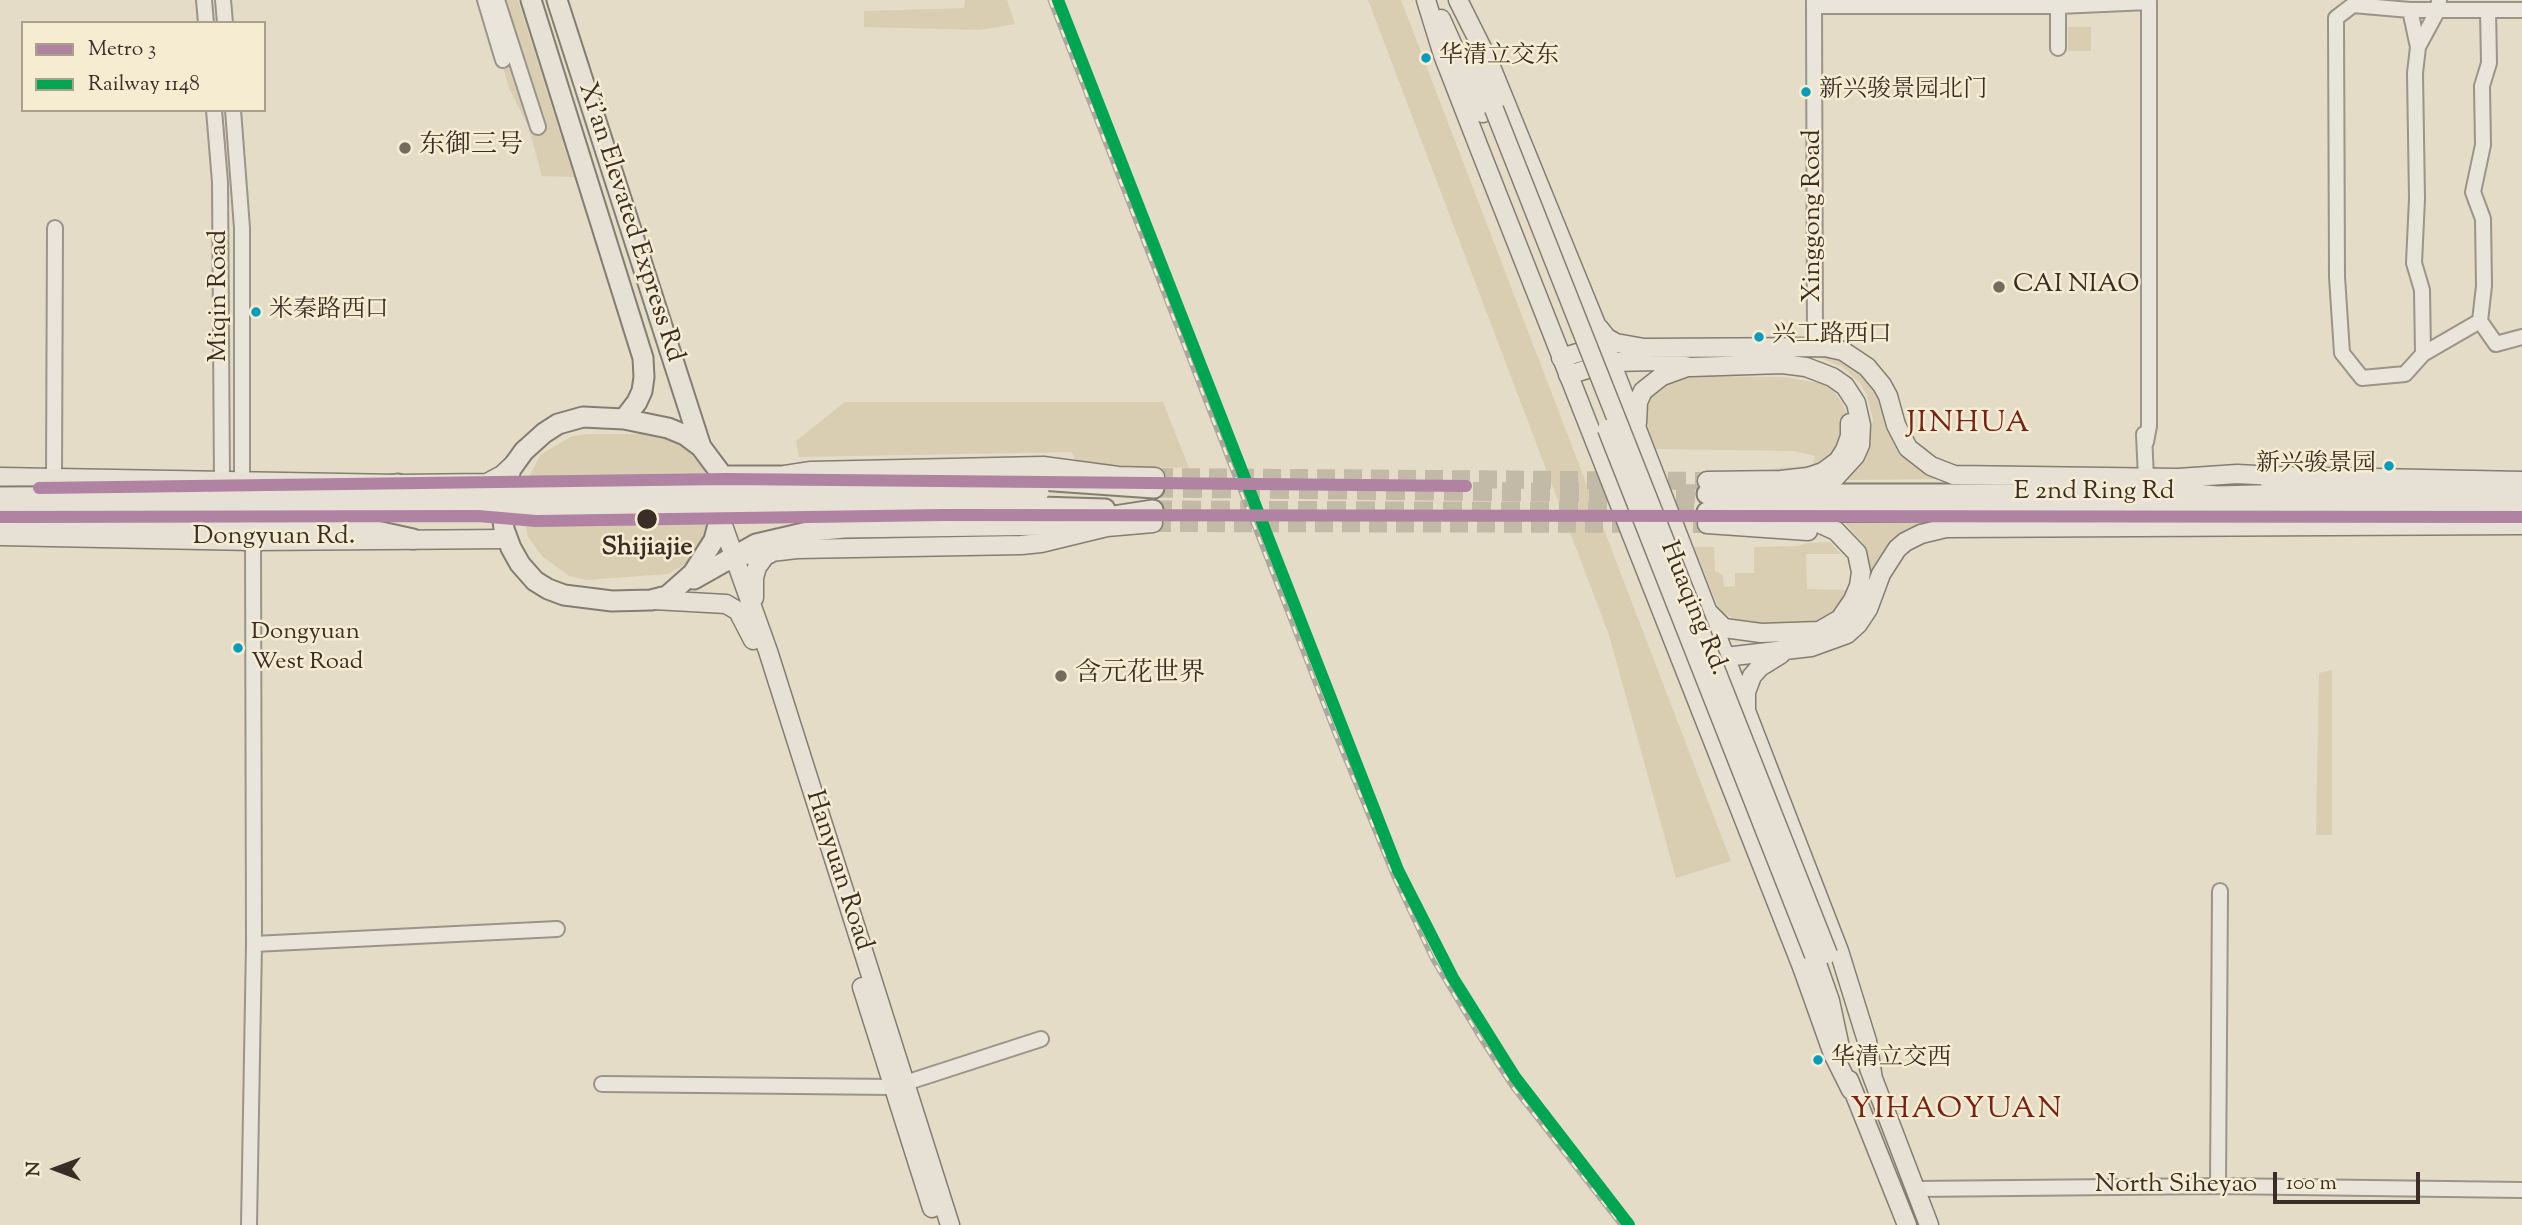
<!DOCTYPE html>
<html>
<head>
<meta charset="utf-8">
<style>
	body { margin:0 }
	#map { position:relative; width:2522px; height:1225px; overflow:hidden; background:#e4dcc7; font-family:"Sorts Mill Goudy",serif }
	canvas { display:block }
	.legend { position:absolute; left:21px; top:21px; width:245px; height:91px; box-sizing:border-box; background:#f6ecd2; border:2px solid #aba08d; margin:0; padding:9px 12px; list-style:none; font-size:21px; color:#3a2d26 }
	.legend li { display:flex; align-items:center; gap:14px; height:35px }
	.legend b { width:35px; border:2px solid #aba08d }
	.north { position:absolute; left:21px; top:1134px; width:70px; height:70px; -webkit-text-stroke:5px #f6ecd2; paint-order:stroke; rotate:270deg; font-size:19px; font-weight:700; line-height:28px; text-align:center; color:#3a2d26 }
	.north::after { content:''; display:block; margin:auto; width:24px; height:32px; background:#3a2d26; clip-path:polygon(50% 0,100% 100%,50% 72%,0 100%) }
	.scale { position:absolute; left:2273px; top:1172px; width:147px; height:32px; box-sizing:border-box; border:4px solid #3a2d26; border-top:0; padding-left:9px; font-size:21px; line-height:24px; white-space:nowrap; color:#3a2d26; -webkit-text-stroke:5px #f6ecd2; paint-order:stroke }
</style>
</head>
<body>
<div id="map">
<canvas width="2522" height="1225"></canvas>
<ul class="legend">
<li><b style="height:9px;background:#b083a2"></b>Metro 3</li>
<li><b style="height:9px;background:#00a651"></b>Railway 1148</li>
</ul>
<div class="north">N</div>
<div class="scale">100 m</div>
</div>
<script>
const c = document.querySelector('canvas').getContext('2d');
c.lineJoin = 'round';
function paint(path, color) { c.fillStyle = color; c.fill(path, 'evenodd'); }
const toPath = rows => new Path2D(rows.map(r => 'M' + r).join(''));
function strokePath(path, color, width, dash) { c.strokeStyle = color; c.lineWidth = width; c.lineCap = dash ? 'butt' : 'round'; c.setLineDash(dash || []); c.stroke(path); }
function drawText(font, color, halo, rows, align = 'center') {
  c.font = font + ' "Sorts Mill Goudy","Noto Serif SC",serif'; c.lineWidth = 5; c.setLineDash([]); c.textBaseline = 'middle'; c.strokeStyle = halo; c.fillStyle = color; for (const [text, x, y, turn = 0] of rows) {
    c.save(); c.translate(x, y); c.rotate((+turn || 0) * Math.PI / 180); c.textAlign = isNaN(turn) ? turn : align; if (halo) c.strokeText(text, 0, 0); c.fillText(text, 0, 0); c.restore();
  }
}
paint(toPath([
	[483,0,518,0,574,177,542,176,528,126,509,88],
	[965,0,1007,0,1015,24,980,30,864,27,864,11,964,8],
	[1368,0,1401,0,1731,861,1676,878,1609,635],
	[2068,27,2091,27,2091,51,2068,51],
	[1825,352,1856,365,1874,384,1891,424,1959,479,1844,480,1855,471,1866,454,1873,420,1867,395,1860,383,1842,367,1814,355],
	[1692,376,1785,377,1823,384,1834,392,1841,401,1846,412,1848,426,1842,448,1813,469,1770,474,1769,469,1813,465,1815,456,1793,451,1656,449,1645,421,1644,410,1647,403,1660,384,1675,378],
	[845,402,1163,402,1189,468,1079,465,1071,452,799,457,796,441],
	[587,434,646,434,668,438,687,450,702,466,711,486,713,511,702,547,689,562,668,574,586,580,569,576,542,556,528,537,521,504,524,488,540,455,572,436],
	[1931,520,1911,529,1859,611,1849,621,1865,591,1870,564,1863,543,1843,521],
	[1830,542,1841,554,1806,554,1807,589,1847,590,1834,613,1827,618,1806,624,1750,623,1738,621,1724,613,1718,607,1694,547,1714,547,1715,571,1723,575,1724,587,1735,586,1735,573,1754,573,1754,547,1797,546,1808,543],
	[2332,670,2332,835,2316,835,2319,673],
	[1875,1107,1922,1225,1915,1225,1869,1109]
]), '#daceb2');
strokePath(toPath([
	[1155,477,1707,481],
	[1153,523,1707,524]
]), '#c2b9a7', 18, [18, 9]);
strokePath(toPath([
	[1154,488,1707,494],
	[1153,510,1707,512]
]), '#c2b9a7', 19, [19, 10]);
const minor = toPath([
	[204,0,206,23],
	[223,0,225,23],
	[485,0,503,60],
	[497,0,538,127],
	[1814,0,1815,347],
	[2353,5,2410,10,2418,47,2415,73,2417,199,2414,263,2422,290,2423,354,2405,374,2362,378,2342,353,2337,277,2336,18,2353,5],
	[1814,6,2058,6,2149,2,2149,426,2146,442],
	[2058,6,2058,48],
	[2410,10,2522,10],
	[2488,10,2489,63,2482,86,2483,145,2473,192,2483,219,2484,286,2480,321,2496,344,2522,337],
	[2418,47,2438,10,2439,0],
	[214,110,220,182,222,482],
	[233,110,242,228,242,482],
	[2423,354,2480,321],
	[2144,434,2146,478],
	[54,478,55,228],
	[254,944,557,929],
	[602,1084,893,1087,1041,1039],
	[2218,1186,2220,891],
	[1914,1189,2218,1186,2522,1190],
	[249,1225,254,944,253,541]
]);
const major = toPath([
	[1426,0,1443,55,1478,145,1802,967,1833,1054,1851,1090],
	[1458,0,1489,62,1604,344,1839,951,1867,1041,1873,1079],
	[1441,19,1483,113],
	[1478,66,1494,109],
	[1599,328,1607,338,1616,343,1644,348,1825,347,1843,351,1867,367,1882,385,1888,396,1896,425,1908,448,1931,466,1954,475,2178,478,2237,474,2276,476],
	[1561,358,1603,345],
	[1568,375,1611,362,1659,361,1691,367,1782,364,1806,367,1832,377,1845,386,1856,403,1861,425,1860,445,1855,456,1834,479,1821,487,1806,491],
	[1637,423,1638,402,1643,391,1662,376,1687,367],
	[785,475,811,471,1043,466,1118,476,1155,477],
	[0,477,398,484,487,483,502,475,515,463],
	[2267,478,2276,476,2522,481],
	[1707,481,1781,480,1808,477,1823,472,1838,461,1845,450,1850,436,1850,423],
	[720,517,768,651,950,1225],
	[1707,524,1808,531],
	[0,536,253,541,507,539],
	[736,556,797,549,1021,545,1041,543,1107,527,1153,523],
	[754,598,754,578,757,567,765,556,775,551],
	[654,600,726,604,738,611,753,640],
	[1709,613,1724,628,1761,633,1819,631,1840,619,1853,600,1859,586,1861,572,1857,553,1836,531,1814,521,1792,518],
	[1717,660,1725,657,1811,647,1847,634,1858,624,1868,609,1881,574,1897,549,1905,542,1921,534,1946,528,2522,525],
	[1746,708,1746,692,1752,676,1760,667,1781,654],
	[1814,955,1830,1001,1839,1043],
	[862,987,932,1208],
	[1869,1068,1929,1225],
	[1849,1080,1907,1225]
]);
const highway = toPath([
	[531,0,643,358,644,377,642,391,637,402,624,419],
	[557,0,701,447],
	[583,417,624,419,668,428,685,435,701,447,719,471,722,488,720,517,714,540,693,573,667,596,651,600,612,601,564,595,548,589,535,581,520,564,511,548,504,529,501,503,511,469,524,451,544,433,558,424,583,417],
	[720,476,781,476,812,482,1040,480,1154,488],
	[0,487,55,487],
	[365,489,398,484],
	[1707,494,2195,494,2217,496,2294,494,2522,497],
	[1040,507,1105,509],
	[1707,512,2236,510,2522,511],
	[0,526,372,530,413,539],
	[694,579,756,544,812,531,844,528,1056,525,1153,510]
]);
strokePath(minor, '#9b9488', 18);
strokePath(major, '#837d72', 21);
strokePath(highway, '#837d72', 23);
strokePath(minor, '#e9e5db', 14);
strokePath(major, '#e6e1d4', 18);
strokePath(highway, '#e6e1d4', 19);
const rail = toPath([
	[1050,0,1334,731,1394,877,1433,960,1482,1041,1514,1089,1621,1225]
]);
strokePath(rail, '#aba69e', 5);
strokePath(rail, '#f6ecd2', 2.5, [8]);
const majorBridge = toPath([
	[1494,109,1828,954],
	[1607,429,1814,955]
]);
const highwayBridge = toPath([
	[0,497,1039,492],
	[0,511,1040,507]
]);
strokePath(majorBridge, '#837d72', 21, []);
strokePath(highwayBridge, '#837d72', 23, []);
strokePath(majorBridge, '#e6e1d4', 18);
strokePath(highwayBridge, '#e6e1d4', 19);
strokePath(toPath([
	[1058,0,1398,870,1453,978,1515,1077,1629,1225]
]), '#00a651', 12);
strokePath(toPath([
	[39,488,727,479,1466,486],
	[0,517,478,516,536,521,944,515,2522,517]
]), '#b083a2', 12);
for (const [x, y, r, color] of [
	[1426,58,6,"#069dbd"],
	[1806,92,6,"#069dbd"],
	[405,148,7,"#766a5e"],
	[1999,287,7,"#766a5e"],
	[256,312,6,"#069dbd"],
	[1759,337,6,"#069dbd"],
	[2389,466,6,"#069dbd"],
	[647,519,11,"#3a2d26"],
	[238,648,6,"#069dbd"],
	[1061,676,7,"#766a5e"],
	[1818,1060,6,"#069dbd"]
]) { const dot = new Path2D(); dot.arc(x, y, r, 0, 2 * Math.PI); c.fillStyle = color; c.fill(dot); strokePath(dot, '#f6ecd2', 2.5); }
drawText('24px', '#3a2d26', '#f6ecd2', [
	["华清立交东",1439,58],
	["新兴骏景园北门",1819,92],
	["米秦路西口",269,312],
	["兴工路西口",1772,337],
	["新兴骏景园",2376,466,"right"],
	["Dongyuan",251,634],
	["West Road",251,664],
	["华清立交西",1831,1060]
], 'left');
drawText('26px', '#3a2d26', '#f6ecd2', [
	["东御三号",419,148],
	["CAI NIAO",2013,287],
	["含元花世界",1075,676]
], 'left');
drawText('26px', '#3a2d26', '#f6ecd2', [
	["Xinggong Road",1815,216,-90],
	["Xi'an Elevated Express Rd",629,223,72],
	["Miqin Road",221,296,-90],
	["E 2nd Ring Rd",2094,494],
	["Dongyuan Rd.",274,539],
	["Huaqing Rd.",1692,609,68],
	["Hanyuan Road",837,871,72],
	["North Siheyao",2176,1187]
]);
drawText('bold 26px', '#3a2d26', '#f6ecd2', [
	["Shijiajie",647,550]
]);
c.letterSpacing = '2px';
drawText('30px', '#7a1f14', '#f6ecd2', [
	["JINHUA",1969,426],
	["YIHAOYUAN",1957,1112]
]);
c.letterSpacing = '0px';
</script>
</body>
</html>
